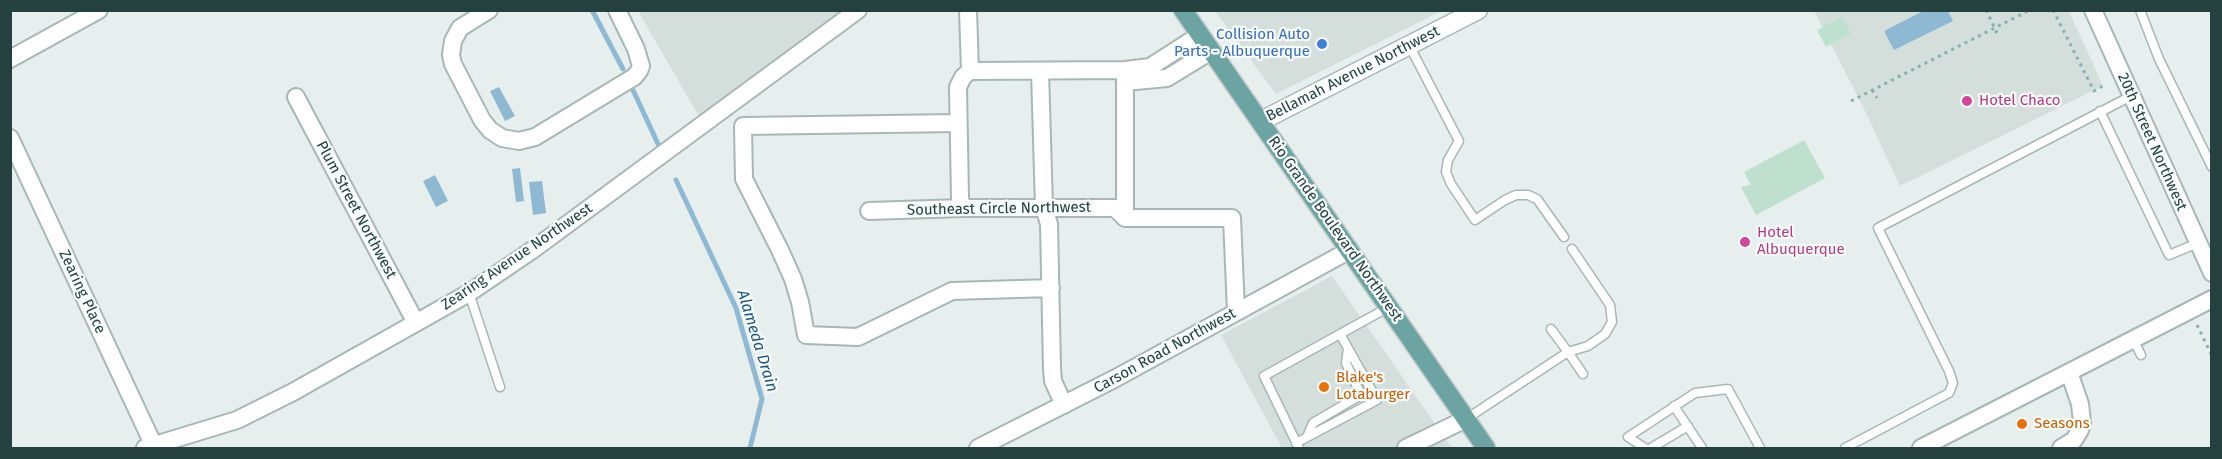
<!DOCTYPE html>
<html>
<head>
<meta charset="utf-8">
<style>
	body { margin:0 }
	#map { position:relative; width:2222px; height:459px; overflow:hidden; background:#e6efed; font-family:"Fira Sans",sans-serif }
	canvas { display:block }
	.frame { position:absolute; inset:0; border:12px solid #244140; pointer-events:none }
</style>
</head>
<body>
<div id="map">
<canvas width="2222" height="459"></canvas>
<div class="frame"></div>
</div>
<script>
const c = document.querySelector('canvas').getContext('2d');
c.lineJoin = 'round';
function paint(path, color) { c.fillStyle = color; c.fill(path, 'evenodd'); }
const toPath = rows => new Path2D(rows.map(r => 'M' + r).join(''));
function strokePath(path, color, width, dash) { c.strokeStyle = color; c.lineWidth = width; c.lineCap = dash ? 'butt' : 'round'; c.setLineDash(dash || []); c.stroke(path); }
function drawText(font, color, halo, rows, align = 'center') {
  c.font = font + ' "Fira Sans",sans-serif'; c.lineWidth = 4.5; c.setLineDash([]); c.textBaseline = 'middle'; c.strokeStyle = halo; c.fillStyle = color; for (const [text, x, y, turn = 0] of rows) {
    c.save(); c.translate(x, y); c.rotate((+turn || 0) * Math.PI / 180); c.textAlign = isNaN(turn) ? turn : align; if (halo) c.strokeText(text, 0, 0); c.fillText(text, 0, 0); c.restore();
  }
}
paint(toPath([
	[638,11,844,11,782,55,701,120],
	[1215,11,1441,11,1276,94],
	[1814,11,2069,11,2103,86,1900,186,1864,109],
	[1332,276,1452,448,1282,448,1221,335]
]), '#d4dfdc');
paint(toPath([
	[1842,17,1851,34,1826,47,1817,30],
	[1804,140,1825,178,1756,215,1741,187,1751,185,1744,172]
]), '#bfdfcf');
paint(toPath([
	[1925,10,1948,11,1953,21,1894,50,1884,31],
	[499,87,515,116,505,121,490,91],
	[520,168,524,201,516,202,512,169],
	[435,175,448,201,436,207,423,181],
	[542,181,546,213,533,215,529,182]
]), '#8fb9d3');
strokePath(toPath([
	[592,10,623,69],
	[633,90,659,146],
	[676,180,736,308,762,399,750,448]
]), '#8fb9d3', 5);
const service = toPath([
	[2140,10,2159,59,2212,167],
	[1409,45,1459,141,1448,160,1446,172,1451,184,1475,220,1505,200,1516,195,1528,195,1537,199,1564,237],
	[2100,111,2169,255,2198,243],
	[1572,249,1610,305,1612,322,1605,334,1588,346,1568,352,1583,374],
	[469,293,500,387],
	[2133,339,2141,355],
	[1674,406,1702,448],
	[1466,419,1568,352,1551,329],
	[1307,437,1313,423,1359,396,1360,393,1346,363,1348,349],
	[1296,443,1377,400,1340,334],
	[1299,448,1264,376,1389,307],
	[1645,448,1628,437,1695,393,1728,389,1760,448],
	[1651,448,1688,426],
	[1845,448,1949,393,1953,383,1949,371,1878,228,2131,96]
]);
const minor = toPath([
	[489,10,460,28,453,41,451,55,453,64,482,120,490,130,502,138,519,141,535,137,634,77,639,71,641,66,636,49,617,10],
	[2093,10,2212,273],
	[10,59,99,10],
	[970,71,1125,70,1150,67,1200,35],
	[1040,71,1044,207,1049,224,1052,369,1053,381,1064,405],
	[1125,82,1167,78,1211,51],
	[296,97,416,323],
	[957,123,743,126,744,179,780,250,793,279,800,302,806,335,858,337,952,291,1051,288],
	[10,138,154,446],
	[962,208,960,198,958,87,963,77,970,71,968,10],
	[869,211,962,208,1115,208,1125,218,1232,218,1236,312],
	[1125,218,1125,70],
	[145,448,237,420,293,392,469,293,531,251,858,10],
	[978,448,1116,378,1350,250],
	[1406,448,1466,419],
	[1921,448,2212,299],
	[2061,448,2074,440,2080,430,2082,422,2080,404,2069,372]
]);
const tertiary = toPath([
	[1261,121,1478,10]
]);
const primary = toPath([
	[1183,10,1486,448]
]);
strokePath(service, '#a8b7b6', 11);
strokePath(minor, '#a8b7b6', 20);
strokePath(tertiary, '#a8b7b6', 21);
strokePath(primary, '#c2caca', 21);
strokePath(toPath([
	[1986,10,1998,35],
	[2053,10,2094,91,2103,86],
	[1872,90,1877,98],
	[1851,101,2030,10],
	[2197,325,2212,356]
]), '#86b2ae', 3, [3, 4.5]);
strokePath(service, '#fff', 8);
strokePath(minor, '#fff', 16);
strokePath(tertiary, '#fff', 18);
strokePath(primary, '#6ba4a2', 18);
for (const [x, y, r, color] of [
	[1322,44,6,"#3f7fe0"],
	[1967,101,6,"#d1479c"],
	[1745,242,6,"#d1479c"],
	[1324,387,6,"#e8710a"],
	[2022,424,6,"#e8710a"]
]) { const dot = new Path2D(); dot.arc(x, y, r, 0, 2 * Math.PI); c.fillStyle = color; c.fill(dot); strokePath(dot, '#f7fbfa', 2); }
drawText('15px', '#366cbe', '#f7fbfa', [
	["Collision Auto",1310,35],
	["Parts - Albuquerque",1310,52]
], 'right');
drawText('15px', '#244140', '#f7fbfa', [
	["Bellamah Avenue Northwest",1353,74,-27],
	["20th Street Northwest",2152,142,66],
	["Southeast Circle Northwest",999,209,-1],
	["Plum Street Northwest",356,210,62],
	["Rio Grande Boulevard Northwest",1335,229,55],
	["Zearing Avenue Northwest",517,257,-34],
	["Zearing Place",82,292,65],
	["Carson Road Northwest",1165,351,-29]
]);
drawText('15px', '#b23c85', '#f7fbfa', [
	["Hotel Chaco",1979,101],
	["Hotel",1757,233],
	["Albuquerque",1757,250]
], 'left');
drawText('15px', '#c56008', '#f7fbfa', [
	["Blake's",1336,378],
	["Lotaburger",1336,395],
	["Seasons",2034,424]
], 'left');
drawText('italic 16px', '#1d597e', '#f7fbfa', [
	["Alameda Drain",757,341,73]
]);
</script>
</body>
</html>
